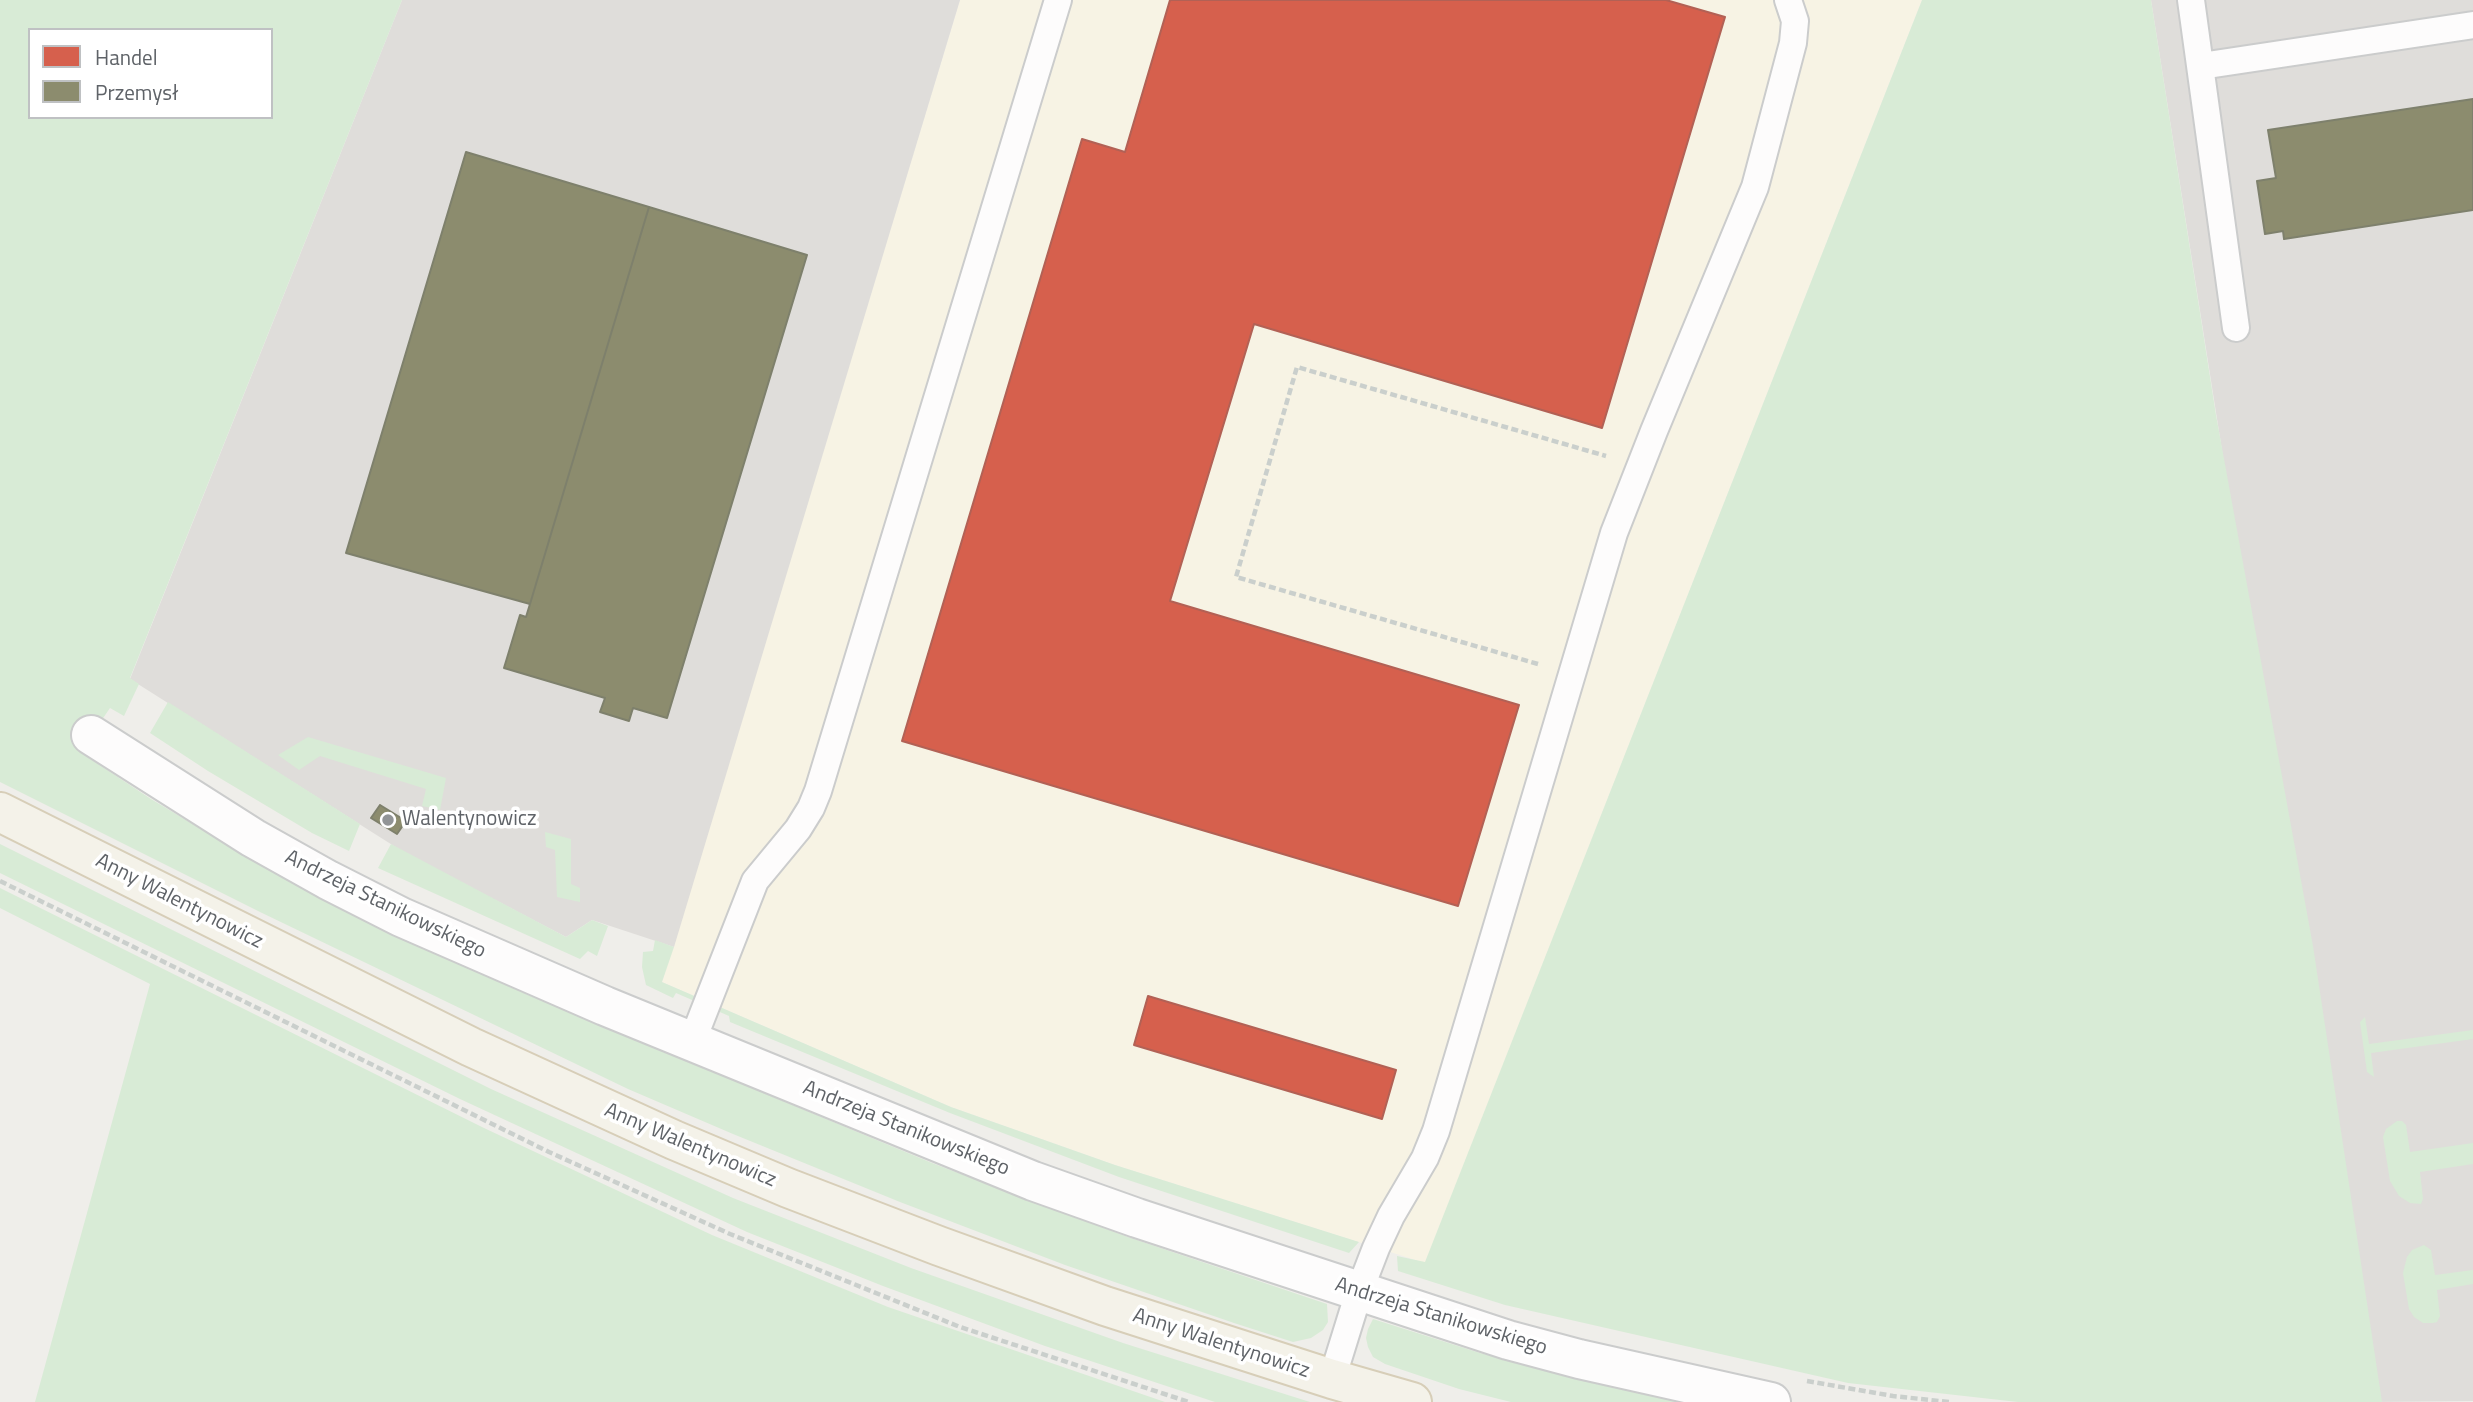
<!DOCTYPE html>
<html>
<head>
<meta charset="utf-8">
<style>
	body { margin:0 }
	#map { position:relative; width:2473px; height:1402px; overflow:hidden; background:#efeeea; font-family:"Titillium Web",sans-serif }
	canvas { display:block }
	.legend { position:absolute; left:28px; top:28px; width:245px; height:91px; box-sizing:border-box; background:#fff; border:2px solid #bfc1c3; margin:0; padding:9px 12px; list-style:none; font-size:21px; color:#5f6368 }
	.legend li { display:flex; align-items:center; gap:14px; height:35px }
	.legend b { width:35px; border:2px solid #bfc1c3 }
</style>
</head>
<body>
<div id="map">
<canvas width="2473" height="1402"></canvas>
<ul class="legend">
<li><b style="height:19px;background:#d6604d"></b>Handel</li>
<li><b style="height:19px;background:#8c8c6e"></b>Przemysł</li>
</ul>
</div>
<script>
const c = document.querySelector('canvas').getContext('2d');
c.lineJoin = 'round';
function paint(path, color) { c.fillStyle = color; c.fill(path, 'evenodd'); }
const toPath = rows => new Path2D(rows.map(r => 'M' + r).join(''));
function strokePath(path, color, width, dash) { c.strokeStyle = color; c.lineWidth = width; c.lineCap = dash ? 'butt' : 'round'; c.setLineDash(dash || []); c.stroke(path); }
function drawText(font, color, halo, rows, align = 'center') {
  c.font = font + ' "Titillium Web",sans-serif'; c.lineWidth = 7; c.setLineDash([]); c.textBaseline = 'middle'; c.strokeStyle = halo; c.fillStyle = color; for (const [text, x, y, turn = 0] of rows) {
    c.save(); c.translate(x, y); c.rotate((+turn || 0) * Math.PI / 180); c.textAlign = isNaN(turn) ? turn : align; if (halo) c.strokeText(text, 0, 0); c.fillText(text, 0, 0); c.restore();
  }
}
paint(toPath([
	[960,0,1922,0,1425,1263,1115,1165,951,1107,662,982]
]), '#f7f3e4');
paint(toPath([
	[402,0,960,0,674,947,592,920,566,937,405,853,130,679],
	[2151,0,2473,0,2473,1401,2372,1402]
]), '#dfddda');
paint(toPath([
	[0,0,402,0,130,678,139,684,124,716,110,708,80,752,151,799,261,865,340,908,418,946,526,994,932,1163,1128,1237,1327,1304,1328,1322,1323,1330,1311,1338,1293,1342,1234,1323,1065,1265,900,1202,733,1134,628,1089,260,912,0,782],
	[30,30,271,30,271,117,30,117],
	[1922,0,2151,0,2216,415,2313,946,2382,1402,2018,1402,1848,1383,1505,1305,1398,1271,1397,1256,1425,1262],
	[168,702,360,824,349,851,312,833,208,771,150,733],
	[308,737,446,778,440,810,422,806,426,789,320,756,299,770,278,755],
	[545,832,571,839,571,884,580,888,580,902,557,897,555,850,546,847],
	[0,844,491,1089,733,1198,911,1268,1123,1343,1310,1402,1215,1402,1045,1346,883,1286,747,1232,460,1099,0,873],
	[391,844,566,937,592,920,608,926,597,956,588,951,580,959,378,868],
	[0,888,484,1128,712,1235,888,1307,1165,1402,35,1402,150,984,0,908],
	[655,940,674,947,662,982,951,1107,1115,1165,1359,1242,1349,1253,1119,1177,950,1113,730,1022,729,1016,676,993,673,998,646,985,642,967,643,952,653,951],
	[2365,1017,2369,1044,2473,1030,2473,1039,2371,1053,2374,1077,2367,1072,2360,1022],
	[2397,1121,2402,1121,2406,1125,2410,1152,2473,1143,2473,1164,2420,1172,2423,1199,2421,1204,2410,1203,2399,1196,2390,1181,2383,1137,2386,1129],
	[2424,1245,2431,1250,2435,1275,2473,1270,2473,1284,2437,1290,2440,1316,2437,1322,2433,1323,2423,1323,2414,1317,2409,1309,2403,1273,2407,1257,2412,1250],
	[1373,1319,1480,1353,1690,1402,1511,1402,1459,1389,1385,1364,1373,1357,1368,1347,1366,1338,1368,1329]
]), '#d8ebd6');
const shops = toPath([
	[1170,0,1666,0,1725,17,1602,428,1254,324,1170,601,1519,705,1458,906,902,741,1082,139,1125,152,1170,0],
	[1148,996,1396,1070,1382,1119,1134,1045,1148,996]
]);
paint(shops, '#d6604d');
strokePath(shops, '#b26155', 2);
const industry = toPath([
	[2473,99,2473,210,2284,239,2283,231,2265,234,2257,181,2276,178,2268,130,2473,99],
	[466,152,649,207,530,604,346,553,466,152],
	[649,207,807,255,667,718,633,708,629,721,600,712,605,698,504,668,520,615,526,617,530,604,649,207],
	[380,805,406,821,397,834,371,818,380,805]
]);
paint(industry, '#8c8c6e');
strokePath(industry, '#7e806c', 2);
const service = toPath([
	[2191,0,2236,328],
	[2201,66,2473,25],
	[692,1042,755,881,798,829,811,808,818,791,1058,0],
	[1332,1379,1359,1292,1376,1248,1391,1216,1425,1158,1436,1131,1614,533,1654,431,1755,187,1793,43,1795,21,1788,0]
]);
const minor = toPath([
	[91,735,253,838,328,880,401,917,605,1006,1033,1181,1137,1218,1508,1340,1579,1359,1771,1402]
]);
const primary = toPath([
	[0,812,471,1047,674,1140,788,1188,939,1246,1105,1306,1332,1379,1412,1402]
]);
strokePath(service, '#cbcccc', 30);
strokePath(minor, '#cbcccc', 42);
strokePath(primary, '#d7ceb8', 42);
strokePath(toPath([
	[1538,664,1236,577,1297,367,1606,456],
	[0,881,549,1152,730,1234,960,1327,1189,1402],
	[1807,1381,1893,1396,1949,1402]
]), '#cacfcc', 4.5, [7, 3.5]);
strokePath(service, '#fdfcfc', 26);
strokePath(minor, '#fdfcfc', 38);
strokePath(primary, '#f4f2e9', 38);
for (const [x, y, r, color] of [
	[388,820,7,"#919496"]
]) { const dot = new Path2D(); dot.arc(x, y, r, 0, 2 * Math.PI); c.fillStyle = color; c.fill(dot); strokePath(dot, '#fff', 2.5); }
drawText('21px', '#5f6368', '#fff', [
	["Walentynowicz",402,820]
], 'left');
drawText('21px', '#5f6368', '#fff', [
	["Anny Walentynowicz",179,902,27],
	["Andrzeja Stanikowskiego",385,905,26],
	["Andrzeja Stanikowskiego",906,1129,22],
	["Anny Walentynowicz",690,1146,23],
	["Andrzeja Stanikowskiego",1441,1317,17],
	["Anny Walentynowicz",1221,1344,18]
]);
</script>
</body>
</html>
